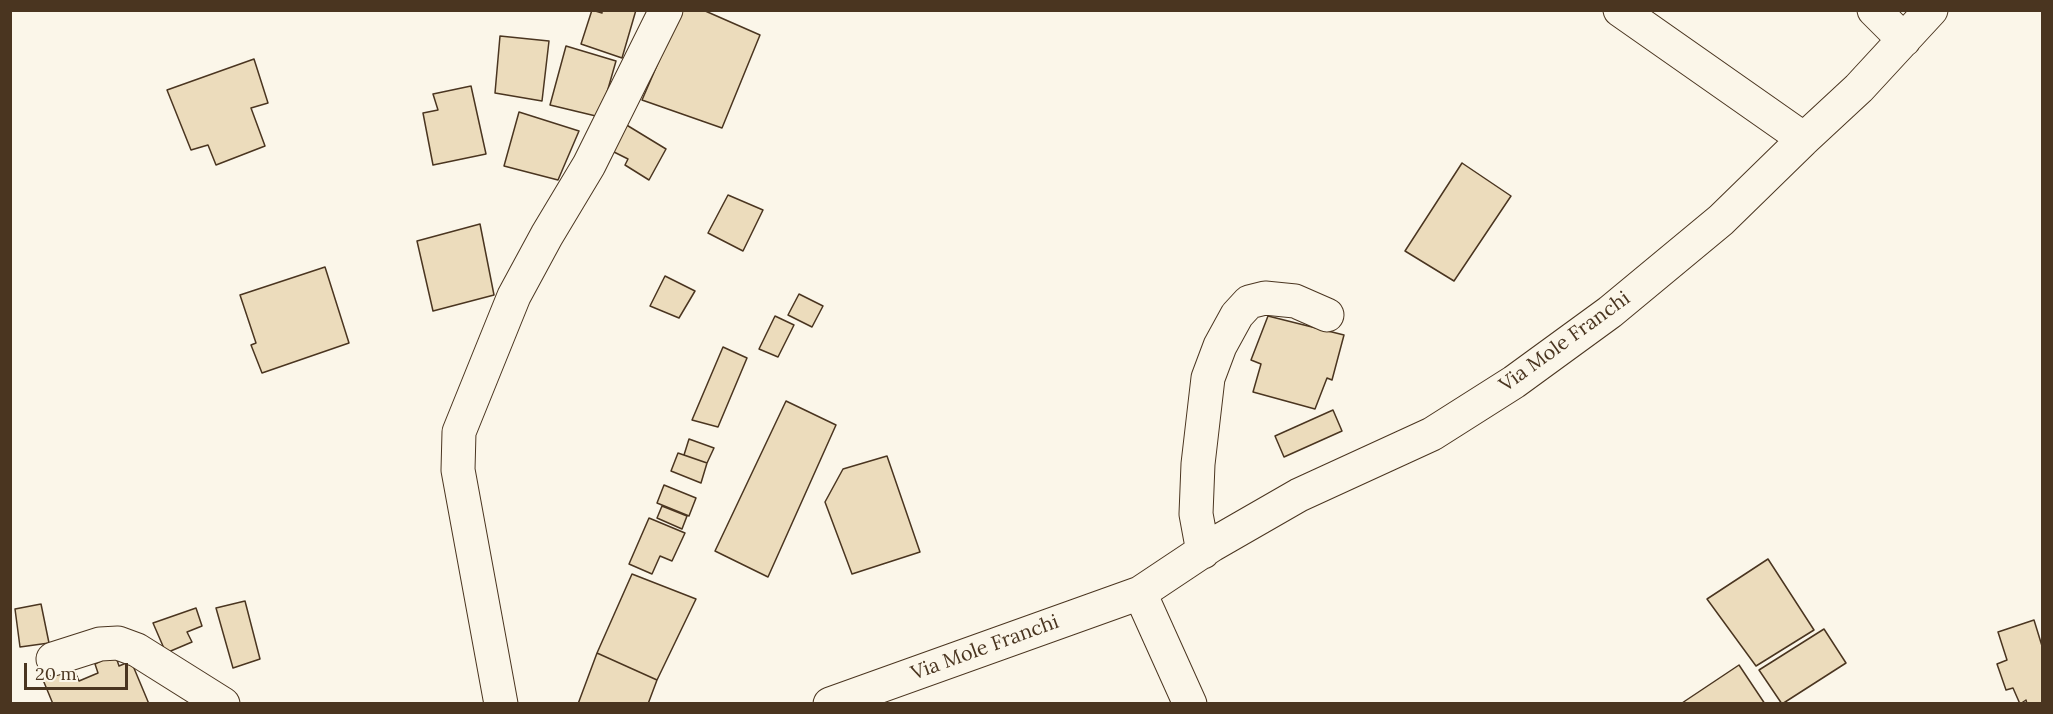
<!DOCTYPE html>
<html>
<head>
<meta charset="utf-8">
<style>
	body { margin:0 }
	#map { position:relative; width:2053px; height:714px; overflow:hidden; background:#fbf6e9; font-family:Lora,serif }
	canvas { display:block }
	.frame { position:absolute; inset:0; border:12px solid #4a3520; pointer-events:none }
	.scale { position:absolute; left:24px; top:663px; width:104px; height:27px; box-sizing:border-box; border:3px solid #4a3520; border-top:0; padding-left:8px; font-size:18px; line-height:21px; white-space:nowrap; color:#4a3520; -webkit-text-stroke:4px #fbf6e9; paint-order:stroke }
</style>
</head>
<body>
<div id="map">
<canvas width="2053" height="714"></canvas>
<div class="frame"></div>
<div class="scale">20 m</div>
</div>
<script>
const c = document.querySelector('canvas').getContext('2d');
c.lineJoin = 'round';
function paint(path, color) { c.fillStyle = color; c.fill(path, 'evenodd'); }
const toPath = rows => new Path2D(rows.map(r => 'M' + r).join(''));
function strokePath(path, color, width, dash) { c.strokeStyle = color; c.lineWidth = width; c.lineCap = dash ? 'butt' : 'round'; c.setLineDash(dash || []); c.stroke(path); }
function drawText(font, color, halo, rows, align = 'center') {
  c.font = font + ' Lora,serif'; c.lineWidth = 4.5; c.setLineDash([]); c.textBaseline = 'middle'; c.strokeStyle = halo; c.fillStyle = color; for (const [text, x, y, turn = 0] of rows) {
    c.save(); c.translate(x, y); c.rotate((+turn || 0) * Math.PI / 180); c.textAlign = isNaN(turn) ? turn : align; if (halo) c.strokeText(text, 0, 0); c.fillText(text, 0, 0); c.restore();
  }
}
const building = toPath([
	[592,10,602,13,602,10,636,10,622,58,581,44,592,10],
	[681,10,703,10,760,35,722,128,642,100,681,10],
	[500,36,549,41,542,101,495,93,500,36],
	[566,46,616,61,600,117,550,105,566,46],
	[254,59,268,103,251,108,265,146,216,165,208,145,191,150,167,90,254,59],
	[471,86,486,154,433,165,423,113,438,110,433,94,471,86],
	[519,112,579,131,558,180,504,166,519,112],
	[620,121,666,149,649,180,625,165,628,159,606,148,620,121],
	[1462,163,1511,196,1454,281,1405,251,1462,163],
	[728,195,763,210,743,251,708,233,728,195],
	[480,224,494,295,433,311,417,241,480,224],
	[325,267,349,343,262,373,251,345,256,343,240,295,325,267],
	[665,276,695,291,679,318,650,306,665,276],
	[799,294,823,306,812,327,788,315,799,294],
	[775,316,794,325,778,357,759,349,775,316],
	[1268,316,1344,335,1332,380,1327,378,1315,409,1253,392,1261,364,1251,360,1268,316],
	[723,347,747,358,718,427,692,420,723,347],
	[786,401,836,425,768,577,715,551,786,401],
	[1333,410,1342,431,1284,457,1275,436,1333,410],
	[689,439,714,448,707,463,684,455,689,439],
	[678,453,707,463,701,483,671,471,678,453],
	[887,456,920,552,852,574,825,502,843,469,887,456],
	[664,485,696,498,689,516,657,503,664,485],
	[662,506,687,516,682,529,657,518,662,506],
	[649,518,685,533,672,561,660,556,652,574,629,564,649,518],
	[1768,559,1814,630,1756,666,1707,599,1768,559],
	[632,574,696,599,657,680,597,653,632,574],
	[245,601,260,659,233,668,216,608,245,601],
	[41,604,49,643,20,647,15,609,41,604],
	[196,608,202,626,187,632,192,642,166,653,153,623,196,608],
	[2034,620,2042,646,2042,704,2027,704,2026,700,2020,704,2013,688,2006,690,1997,664,2007,660,1998,632,2034,620],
	[1824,629,1846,663,1782,704,1759,670,1824,629],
	[597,653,657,680,648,704,578,704,597,653],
	[115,654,119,666,131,661,149,704,53,704,41,675,71,663,79,681,98,673,95,664,115,654],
	[1739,665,1765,704,1682,703,1739,665]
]);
paint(building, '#ecdcbc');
strokePath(building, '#4a3520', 1.5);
const minor = toPath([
	[1620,10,1804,139],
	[1874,10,1904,40],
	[1203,552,1196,514,1198,464,1208,378,1220,346,1237,315,1249,302,1265,298,1295,301,1327,315],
	[1140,593,1212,545,1299,495,1432,434,1514,382,1610,312,1721,220,1804,139,1859,88,1931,10],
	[53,659,100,644,118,643,137,650,223,704],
	[501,704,458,470,459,432,514,296,547,235,589,165,666,10],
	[830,704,1140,593,1190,704]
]);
strokePath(minor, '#4a3520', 35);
strokePath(minor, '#fbf6e9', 33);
drawText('20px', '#4a3520', '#fbf6e9', [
	["Via Mole Franchi",1565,342,-36],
	["Via Mole Franchi",985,648,-20]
]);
</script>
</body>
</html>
